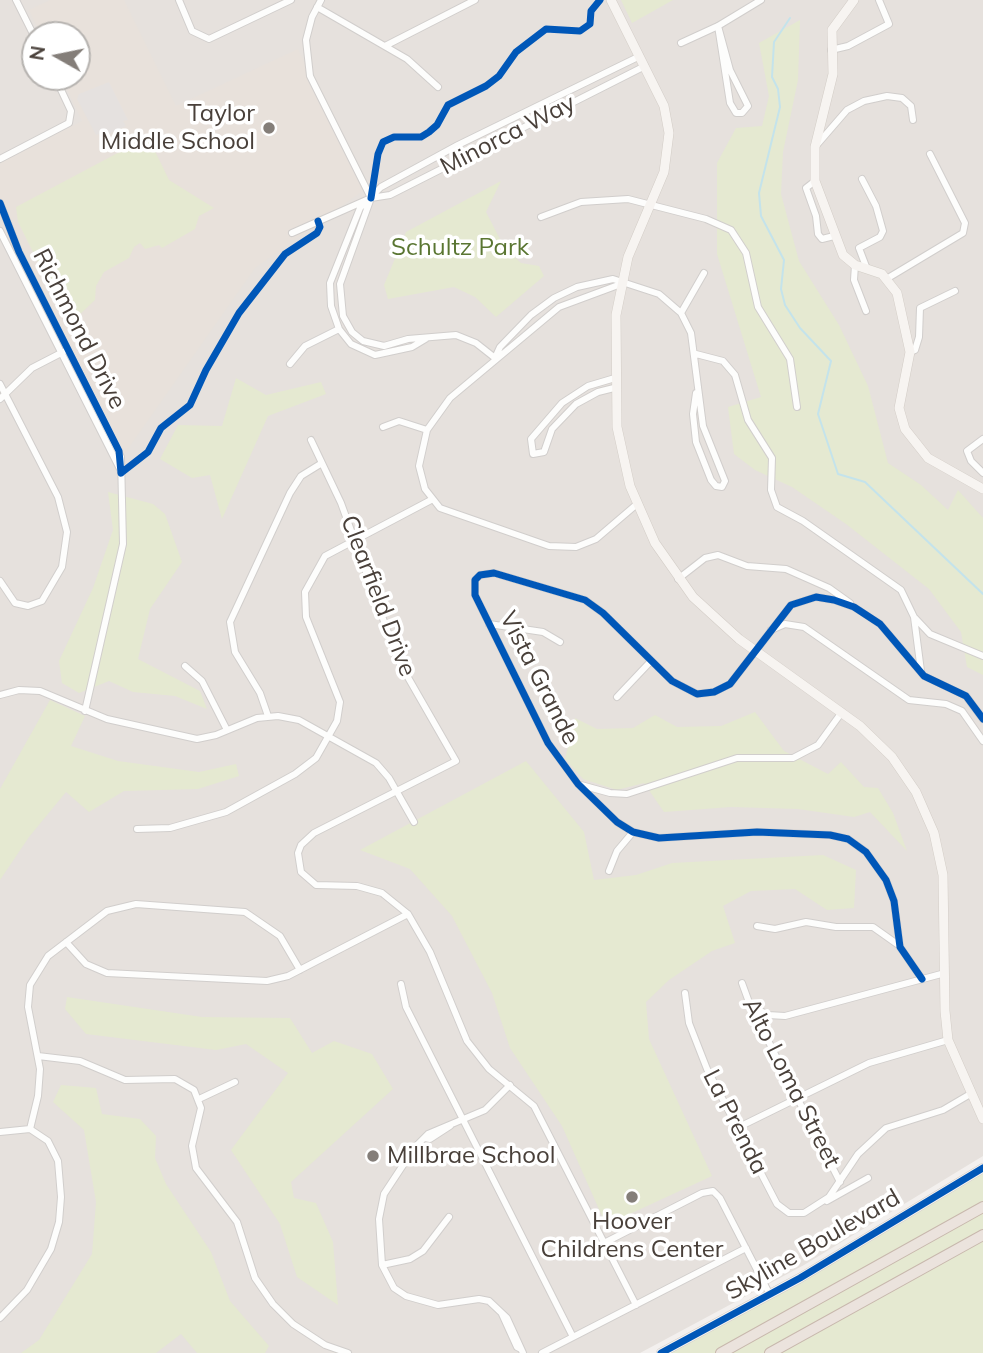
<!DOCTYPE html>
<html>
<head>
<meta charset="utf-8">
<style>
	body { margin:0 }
	#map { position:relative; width:983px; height:1353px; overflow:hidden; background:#f3f0ee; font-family:Mulish,sans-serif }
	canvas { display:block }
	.north { position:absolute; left:21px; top:21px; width:70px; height:70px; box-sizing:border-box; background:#fff; border:2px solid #b6b3b0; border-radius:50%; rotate:279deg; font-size:19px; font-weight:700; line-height:28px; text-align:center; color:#49403a }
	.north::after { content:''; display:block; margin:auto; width:24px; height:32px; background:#847e79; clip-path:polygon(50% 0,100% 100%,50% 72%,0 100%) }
</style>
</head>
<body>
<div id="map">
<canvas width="983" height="1353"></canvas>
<div class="north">N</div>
</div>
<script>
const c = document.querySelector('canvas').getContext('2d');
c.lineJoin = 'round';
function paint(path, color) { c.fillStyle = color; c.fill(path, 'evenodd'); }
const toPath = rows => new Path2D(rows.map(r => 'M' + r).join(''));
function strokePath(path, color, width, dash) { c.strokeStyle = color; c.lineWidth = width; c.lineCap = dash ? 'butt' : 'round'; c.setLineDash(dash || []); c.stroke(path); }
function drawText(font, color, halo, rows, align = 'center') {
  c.font = font + ' Mulish,sans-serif'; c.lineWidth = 7; c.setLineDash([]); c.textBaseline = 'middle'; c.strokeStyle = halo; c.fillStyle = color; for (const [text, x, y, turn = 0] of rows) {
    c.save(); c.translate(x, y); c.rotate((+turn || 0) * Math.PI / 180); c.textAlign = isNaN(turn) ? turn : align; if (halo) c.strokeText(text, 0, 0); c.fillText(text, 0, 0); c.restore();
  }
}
paint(toPath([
	[0,0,983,0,983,1156,804,1265,640,1353,0,1353],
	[35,35,77,35,77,77,35,77]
]), '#e6e1dd');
paint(toPath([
	[50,0,124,0,176,106,298,49,364,190,255,268,125,453,38,282,0,197,0,163,82,121,61,77,77,77,77,35,41,35,29,10]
]), '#e8e1db');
paint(toPath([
	[621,0,673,0,632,23],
	[800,20,798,80,783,152,781,194,799,261,839,325,868,386,888,463,921,485,948,510,958,490,983,518,983,675,967,667,961,632,929,589,846,524,792,487,755,470,734,454,728,407,761,397,717,254,717,163,736,128,762,126,769,96,759,43],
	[144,139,151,143,169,180,214,208,199,216,195,229,162,248,159,245,145,249,140,243,134,247,129,258,104,272,96,286,95,300,77,317,57,300,18,222,16,207],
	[501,181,486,212,504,247,521,263,539,266,544,276,496,317,475,297,454,287,388,299,384,285,406,232],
	[236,378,266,395,321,382,326,394,268,416,222,519,210,475,192,478,160,459,178,425,222,426],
	[108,492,153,504,165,514,182,562,150,609,138,659,200,691,207,709,175,696,133,692,109,681,79,693,62,683,59,661,93,588,113,530],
	[50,700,85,716,71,746,118,761,199,772,236,764,239,776,198,789,124,791,89,812,66,792,29,837,0,880,0,789],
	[755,712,784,751,828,774,841,762,864,787,878,788,893,813,907,851,870,812,854,817,798,809,731,807,664,812,644,783,617,790,583,779,565,759,575,718,597,729,633,728,655,715,677,727,721,726],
	[526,761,584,832,594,880,636,875,672,863,823,855,856,870,854,908,827,910,795,889,751,891,723,906,735,943,712,951,669,980,646,1002,649,1039,712,1176,606,1225,562,1126,510,1048,492,993,452,916,410,869,360,850],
	[67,997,202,1017,290,1018,312,1053,334,1041,372,1054,393,1089,291,1182,294,1198,316,1203,333,1242,338,1305,297,1277,280,1224,231,1150,288,1073,246,1044,216,1050,86,1034,65,1009],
	[61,1085,96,1088,102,1114,140,1119,156,1136,155,1158,166,1184,211,1252,230,1301,269,1346,265,1353,197,1353,181,1334,156,1353,21,1353,39,1340,92,1254,96,1202,84,1130,53,1102],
	[983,1167,983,1353,661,1353,770,1295]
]), '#e5e9d1');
paint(toPath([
	[109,82,128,120,123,121,126,126,101,138,99,134,96,135,77,99,79,94]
]), '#e5e1df');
strokePath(toPath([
	[790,18,774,42,772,77,778,89,780,107,759,193,761,216,784,260,781,289,785,305,800,328,831,361,818,414,838,474,865,482,983,594]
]), '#c4e3eb', 2);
const street = toPath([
	[16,0,35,38],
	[179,0,192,31,209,39,291,0],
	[321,0,312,17,306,40,310,76,371,198],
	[317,7,407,59,438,87],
	[718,26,730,70,748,106,742,113,736,113,730,103,718,26],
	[681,43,718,26,761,0],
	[385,46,475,0],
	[831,50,848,46,889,24,879,0],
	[815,147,847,110,864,101,887,96,902,98,911,106,913,120],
	[0,159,69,123,71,111,55,77],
	[862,179,876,206,883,231,880,237,859,248,867,269],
	[815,181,806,188,816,216,818,234,822,239,834,236],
	[371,198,340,284,343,316,352,332,363,341,384,346,408,339,456,335,476,343,495,358],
	[0,203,19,252,121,457,123,544,85,711],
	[541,217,581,202,628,199,706,219,731,230,746,253,758,307,790,359,797,407],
	[0,231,121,471],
	[292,233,371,198,390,195,645,66],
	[855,265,854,280,866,311],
	[888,278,963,233,965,223,930,154],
	[621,284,559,307,450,398,427,430,419,466,425,489,440,508,549,546,576,547,596,539,637,504],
	[681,313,704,273],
	[427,338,412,347,375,355,351,344,339,329,331,306,330,283,360,208,381,187,458,145,640,56],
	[910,352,915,350,919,337,920,308,955,291],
	[696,354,723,361,735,375,748,420,772,458,771,490,777,507,803,521,901,590,914,617,921,671],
	[495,358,500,347,531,315,554,298,577,287,613,279,659,294,681,313,691,333,703,426,725,481,722,487,716,486,711,480,696,442,693,414,696,393],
	[290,364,305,346,339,329],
	[0,384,58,497,67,532,62,567,42,601,28,606,15,603,0,581],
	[614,388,598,392,576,404,552,429,544,452,533,454,531,439,562,403,588,386,615,378],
	[0,399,32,368,63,352],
	[383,427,399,421,427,430],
	[983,439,967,451,971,461,983,473],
	[311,440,341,503,398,660,456,761,314,833,301,845,298,853,301,872,316,885,357,886,382,893,408,914,430,952,467,1041,489,1069,534,1106,636,1305],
	[678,579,705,558,718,555,747,566,786,569,829,588,850,603],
	[915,618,930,634,983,656],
	[489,624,543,632,560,642],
	[771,630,785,624,804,627,909,700,946,704,962,711,983,741],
	[185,666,202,681,227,730],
	[0,695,19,690,40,691,107,719,197,739,216,735,257,718,278,716,299,720,376,763,389,778,414,822],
	[617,697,651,661],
	[268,716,260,693,235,652,230,622,290,493,301,476,322,463],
	[581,785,610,793,627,794,737,758,793,758,818,745,842,712],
	[137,829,170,828,226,812,295,774,316,758,337,721,340,702,306,617,305,592,325,556,431,500],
	[609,871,617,851,633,832],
	[757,926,775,929,806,922,836,927,873,927,897,944],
	[66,942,86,964,107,973,267,981,288,976,408,914],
	[922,979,900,947,894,901,886,880,866,852,848,839,830,835,757,832,659,838,633,832,617,822,578,784,548,743,475,595,475,580,480,575,494,573,585,600,603,613,672,681,697,694,714,692,730,684,791,605,816,597,834,600,854,607,880,624,924,676,966,696,983,719],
	[742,983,750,1005,840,1182],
	[401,984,406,1007,573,1337],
	[685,993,689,1023,707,1069,777,1204,789,1213,804,1213,829,1197,858,1154,886,1128,943,1110,972,1093],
	[752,1006,768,1015,785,1016,945,973],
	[38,1056,80,1061,125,1080,175,1079,194,1090,201,1108,192,1146,196,1168,237,1222,255,1278,273,1304,293,1324,325,1345,348,1353],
	[510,1085,485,1110,428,1134,415,1147,384,1194,379,1219,382,1265,394,1288,406,1296,438,1305,479,1299,489,1301,507,1318,523,1353],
	[199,1099,235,1082],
	[737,1128,869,1063,948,1040],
	[30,1129,38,1096,40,1069,28,1007,30,985,48,956,107,911,136,904,245,912,280,936,300,970],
	[0,1132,30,1129,48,1141,58,1161,61,1197,59,1222,51,1249,27,1290,0,1318],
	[425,1138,430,1139,450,1126],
	[827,1201,868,1178],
	[604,1243,702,1193,713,1191,720,1198,770,1295],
	[382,1265,410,1259,423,1251,449,1217],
	[502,1314,517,1347,521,1349],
	[542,1353,746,1248]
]);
const secondary = toPath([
	[611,0,664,106,669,133,664,172,628,257,616,315,617,427,630,486,655,543,693,597,739,639,860,726,892,757,916,792,934,833,943,875,945,1011,948,1040,983,1119],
	[854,0,832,30,833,74,815,147,815,181,843,255,855,265,882,274,897,293,910,352,899,408,905,429,928,458,983,489],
	[661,1353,800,1278,983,1168]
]);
const highway = toPath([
	[721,1353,983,1207],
	[770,1353,983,1235]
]);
strokePath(street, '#d1cecc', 8);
strokePath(secondary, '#d3cdc7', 10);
strokePath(highway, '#c8b8ad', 12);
strokePath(street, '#fdfdfc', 6);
strokePath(secondary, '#f7f4f1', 9);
strokePath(highway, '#ebe3dd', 10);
strokePath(toPath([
	[371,198,378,154,383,142,394,137,421,137,429,132,437,125,448,105,486,86,499,76,516,52,546,29,580,31,590,24,591,11,600,0],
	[0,203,19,252,119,451,121,473],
	[121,473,148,452,161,428,190,405,206,370,239,313,285,254,317,233,320,227,318,221],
	[922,979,900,947,894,901,886,880,866,852,848,839,830,835,757,832,659,838,633,832,617,822,578,784,548,743,475,595,475,580,480,575,494,573,585,600,603,613,672,681,697,694,714,692,730,684,791,605,816,597,834,600,854,607,880,624,924,676,966,696,983,719],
	[661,1353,800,1278,983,1168]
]), '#0057b8', 7);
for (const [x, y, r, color] of [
	[269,128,7,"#847e79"],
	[373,1156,7,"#847e79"],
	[632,1197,7,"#847e79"]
]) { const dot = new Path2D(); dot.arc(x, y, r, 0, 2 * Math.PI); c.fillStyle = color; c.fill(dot); strokePath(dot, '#fff', 2.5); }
drawText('24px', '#49403a', '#fff', [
	["Taylor",255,114],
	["Middle School",255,142],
	["Millbrae School",387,1156,"left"],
	["Hoover",632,1222,"center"],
	["Childrens Center",632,1250,"center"]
], 'right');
drawText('24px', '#49403a', '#fff', [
	["Minorca Way",508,135,-27],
	["Richmond Drive",79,329,63],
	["Clearfield Drive",378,596,69],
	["Vista Grande",539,678,63],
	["Alto Loma Street",791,1083,63],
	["La Prenda",735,1122,63],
	["Skyline Boulevard",813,1245,-30]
]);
drawText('24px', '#5a7632', '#fff', [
	["Schultz Park",460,248]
]);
</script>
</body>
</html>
